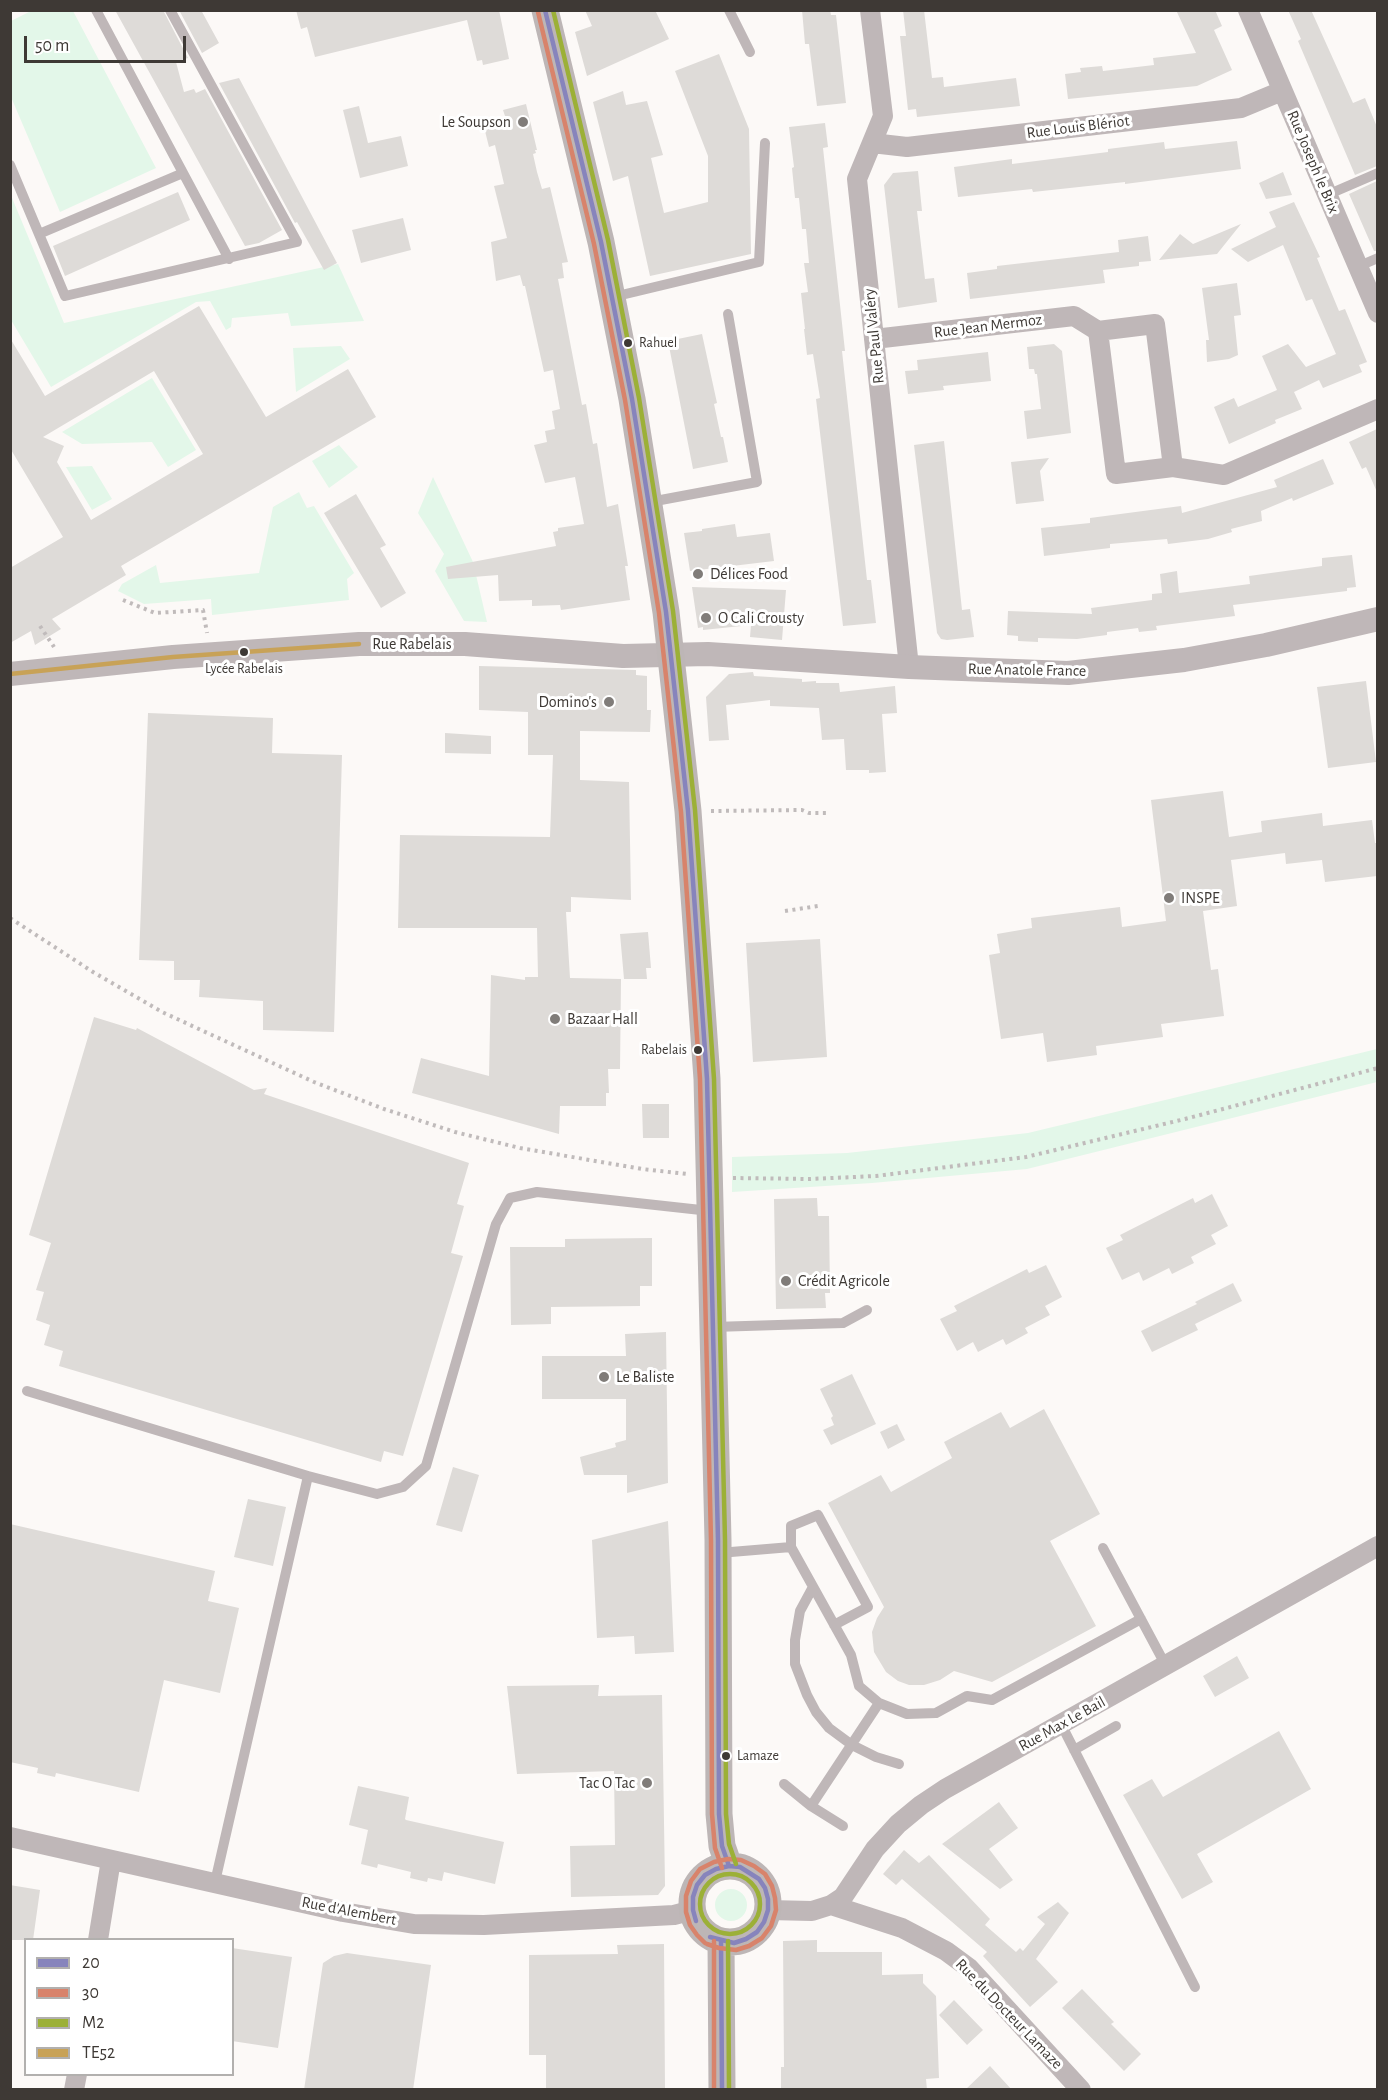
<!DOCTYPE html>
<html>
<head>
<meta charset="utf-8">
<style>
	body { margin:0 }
	#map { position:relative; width:1388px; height:2100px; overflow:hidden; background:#fcf9f7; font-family:"Alegreya Sans",sans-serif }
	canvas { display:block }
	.frame { position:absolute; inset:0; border:12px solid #3e3935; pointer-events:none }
	.legend { position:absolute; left:24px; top:1938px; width:210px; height:138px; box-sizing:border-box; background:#fff; border:2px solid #b2b0ae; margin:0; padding:8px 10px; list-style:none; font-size:18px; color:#3e3935 }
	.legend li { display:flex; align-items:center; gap:12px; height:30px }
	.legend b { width:30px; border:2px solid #b2b0ae }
	.scale { position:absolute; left:24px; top:36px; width:162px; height:27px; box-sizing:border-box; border:3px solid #3e3935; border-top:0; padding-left:8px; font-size:18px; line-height:21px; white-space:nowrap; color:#3e3935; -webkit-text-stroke:4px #fff; paint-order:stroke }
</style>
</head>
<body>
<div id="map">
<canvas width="1388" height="2100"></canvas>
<div class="frame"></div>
<ul class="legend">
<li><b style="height:8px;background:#8784bc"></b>20</li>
<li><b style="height:8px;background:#d8836b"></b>30</li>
<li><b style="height:8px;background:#9cb037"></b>M2</li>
<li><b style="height:8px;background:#c8a257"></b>TE52</li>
</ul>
<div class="scale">50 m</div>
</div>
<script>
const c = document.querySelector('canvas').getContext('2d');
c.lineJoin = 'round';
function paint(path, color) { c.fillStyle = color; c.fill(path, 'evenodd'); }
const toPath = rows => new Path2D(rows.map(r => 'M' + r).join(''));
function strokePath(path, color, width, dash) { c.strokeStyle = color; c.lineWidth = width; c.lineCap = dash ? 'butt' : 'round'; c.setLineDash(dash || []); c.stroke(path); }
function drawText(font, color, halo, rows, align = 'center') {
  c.font = font + ' "Alegreya Sans",sans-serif'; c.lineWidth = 6; c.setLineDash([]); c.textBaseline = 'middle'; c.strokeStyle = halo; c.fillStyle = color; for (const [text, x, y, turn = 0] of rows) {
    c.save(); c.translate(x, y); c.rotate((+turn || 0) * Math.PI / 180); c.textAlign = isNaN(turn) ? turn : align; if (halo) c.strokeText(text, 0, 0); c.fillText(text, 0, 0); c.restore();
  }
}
paint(toPath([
	[31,11,73,11,156,168,60,212,11,97,11,21],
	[10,193,64,323,338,264,364,321,291,326,288,313,232,318,231,327,226,330,210,301,196,302,51,387,11,320],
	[341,346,350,359,296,392,293,348],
	[152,378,196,450,168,467,152,442,82,444,62,432],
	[339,445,358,467,329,488,312,461],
	[92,466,112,499,92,510,66,467],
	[433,477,473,562,487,622,464,621,435,571,444,554,418,513],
	[299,492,307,508,314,506,354,573,347,579,349,600,212,615,211,599,144,604,118,591,122,584,156,565,160,583,259,573,273,507],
	[1377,1049,1377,1082,1027,1169,872,1183,732,1192,732,1157,847,1153,1028,1133],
	'715 1905a16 16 0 1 1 32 0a16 16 0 1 1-32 0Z'
]), '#e3f7e9');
paint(toPath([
	[115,10,163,10,188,58,176,62,184,92,194,89,196,93,205,89,282,230,259,243,245,246],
	[179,10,201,10,219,43,202,53],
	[296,10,499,10,509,59,483,65,482,60,477,61,467,20,315,57,307,27,301,29],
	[585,10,655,10,669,39,587,76,575,32,592,26],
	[802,10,830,10,831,15,836,15,846,103,817,106,809,44,805,44],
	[903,10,924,10,932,78,943,77,944,87,1016,78,1020,106,917,117,916,109,908,110,900,36,906,36],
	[1176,10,1215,10,1222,26,1214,30,1232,70,1197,86,1068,99,1065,74,1081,72,1080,68,1102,66,1103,71,1154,65,1153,58,1196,53],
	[1288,10,1311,10,1353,103,1365,98,1377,127,1377,166,1355,175,1298,41,1301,39],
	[719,54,749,129,751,254,650,276,628,176,613,181,593,102,623,91,626,105,647,101,663,155,651,158,664,213,708,202,708,156,675,71],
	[239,78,337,263,324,270,297,222,295,223,219,83],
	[526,104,537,150,535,150,536,153,533,154,537,172,542,189,550,187,568,262,562,263,564,278,558,279,582,405,586,404,593,444,597,443,607,507,618,504,628,566,625,566,630,600,561,610,560,605,532,606,532,600,499,601,498,575,448,579,446,567,556,546,553,532,558,531,558,528,584,524,575,477,545,483,534,445,547,442,545,431,555,429,552,411,560,409,553,370,544,372,525,286,523,286,520,275,496,281,491,242,507,238,494,186,504,184,495,145,489,147,484,127,507,122,503,110],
	[359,106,368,143,401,136,408,166,360,178,343,110],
	[825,123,828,147,823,148,845,351,842,351,867,580,871,580,876,623,843,626,816,399,820,398,813,354,807,355,804,329,805,329,801,293,808,292,804,263,809,263,806,229,802,229,799,198,795,198,792,168,794,167,789,127],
	[1237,141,1241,169,1125,184,1125,182,1033,192,1032,189,958,197,954,167,1012,159,1012,164,1108,152,1108,149,1164,142,1165,149],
	[918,171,922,211,917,211,925,279,934,278,937,302,898,308,884,185,893,173],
	[1283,172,1292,195,1266,199,1259,183],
	[1377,181,1377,251,1374,251,1349,194],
	[178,192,190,220,65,276,53,246],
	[1294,202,1320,257,1317,258,1339,311,1345,309,1367,362,1359,365,1362,372,1323,388,1319,380,1294,392,1302,409,1275,420,1276,423,1229,444,1214,407,1234,398,1238,407,1277,390,1262,356,1288,344,1306,367,1336,354,1312,299,1306,301,1283,245,1248,262,1231,249,1276,227,1269,212],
	[403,218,411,250,361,263,352,230],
	[1241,224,1217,254,1159,260,1180,234,1193,244],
	[1148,236,1151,261,1139,262,1139,266,1103,270,1105,283,970,299,967,273,997,269,997,266,1119,252,1118,240],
	[1237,283,1241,315,1234,316,1238,355,1229,359,1207,362,1206,340,1209,340,1202,288],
	[199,306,266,417,348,369,376,417,121,566,126,575,52,619,61,629,35,645,31,631,10,643,10,568,63,537,10,448,10,338,45,396],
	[154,371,203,454,91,520,57,462,64,446,43,437],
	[702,334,717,403,714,404,721,437,723,437,728,462,693,469,668,341],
	[1054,344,1062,351,1071,433,1027,439,1024,411,1041,409,1037,374,1035,374,1034,369,1029,369,1027,347],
	[988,352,991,381,943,386,944,390,908,394,905,371,918,370,917,360],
	[1377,429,1377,492,1366,467,1362,469,1349,442],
	[944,441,962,610,970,609,974,637,947,640,941,639,937,633,914,445],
	[1049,458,1040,471,1044,501,1016,504,1011,462],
	[1323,459,1334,484,1293,501,1292,498,1261,511,1262,521,1231,529,1232,532,1208,539,1168,544,1167,539,1110,544,1110,548,1044,556,1041,528,1090,523,1090,518,1181,506,1182,513,1277,487,1274,480],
	[356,494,386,545,380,548,406,593,381,608,324,513],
	[735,524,737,537,770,533,774,561,690,571,684,533,702,531,702,529],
	[1352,555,1356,587,1347,588,1347,591,1233,605,1235,616,1156,626,1157,630,1139,632,1138,628,1107,632,1107,635,1077,639,1038,638,1038,642,1018,641,1018,636,1007,635,1008,611,1092,614,1091,608,1152,600,1152,594,1162,593,1160,574,1177,571,1179,593,1250,584,1249,576,1322,566,1322,558],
	[692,587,786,590,782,640,750,637,751,625,703,630,703,627,698,628],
	[479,666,636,670,636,675,647,676,647,710,651,710,650,732,580,731,580,780,629,782,631,900,571,897,571,912,566,912,570,978,621,979,620,1069,608,1069,609,1093,606,1093,606,1106,560,1106,559,1134,412,1093,421,1058,489,1076,491,975,525,980,525,977,538,977,537,928,398,928,400,835,550,837,553,755,528,755,528,712,479,710],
	[753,672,754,676,802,679,802,682,816,681,816,683,839,683,840,692,895,686,897,713,882,714,886,772,869,773,869,770,846,770,844,739,822,740,819,708,770,706,770,700,726,705,729,740,709,741,706,697,729,674],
	[1366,681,1376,762,1328,768,1317,687],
	[148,713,273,718,272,753,342,755,334,1032,263,1030,263,1001,199,997,200,980,174,980,174,961,139,960],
	[445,733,491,736,491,754,445,753],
	[1223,791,1229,837,1262,832,1261,821,1322,813,1323,826,1372,820,1375,843,1377,843,1377,876,1325,882,1322,860,1286,864,1285,853,1231,860,1237,906,1203,911,1211,970,1218,969,1224,1016,1161,1024,1163,1037,1096,1046,1097,1055,1047,1062,1043,1033,1001,1039,989,955,1000,953,997,934,1032,928,1031,918,1120,907,1122,927,1166,921,1151,800],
	[648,932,651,968,646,968,647,979,624,979,620,934],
	[820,939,827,1057,753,1062,746,943],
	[94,1017,136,1030,137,1028,254,1090,267,1088,264,1094,469,1163,457,1204,464,1206,451,1253,463,1256,403,1456,384,1451,381,1462,59,1366,63,1351,44,1345,50,1325,36,1320,44,1292,36,1290,51,1243,29,1235],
	[642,1104,669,1104,669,1138,643,1138],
	[1212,1194,1228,1226,1211,1235,1216,1244,1191,1257,1194,1263,1172,1274,1169,1268,1143,1281,1139,1272,1122,1280,1106,1248,1123,1240,1120,1235,1193,1198,1195,1203],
	[817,1198,818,1216,829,1216,830,1293,825,1293,826,1308,776,1309,774,1199],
	[652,1238,652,1286,640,1286,640,1306,551,1307,551,1324,511,1325,510,1247,565,1247,565,1239],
	[1046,1265,1062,1297,1045,1306,1050,1315,1025,1328,1028,1333,1006,1345,1003,1339,978,1352,973,1342,957,1351,940,1319,957,1311,954,1306,1027,1269,1029,1273],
	[1233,1283,1242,1301,1195,1324,1198,1330,1152,1352,1141,1331,1197,1304,1195,1302],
	[666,1332,668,1483,627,1493,627,1475,584,1475,580,1457,616,1447,615,1443,626,1440,626,1399,542,1399,542,1356,626,1356,625,1334],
	[852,1374,876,1424,831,1445,823,1430,834,1425,831,1418,833,1416,820,1389],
	[1044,1409,1100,1514,1050,1541,1096,1626,992,1682,954,1671,940,1680,924,1685,909,1685,898,1681,886,1672,874,1652,872,1632,877,1618,884,1607,828,1503,881,1475,891,1492,952,1458,944,1442,1001,1412,1010,1428],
	[897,1424,905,1440,888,1449,880,1432],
	[453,1467,479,1475,462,1532,436,1525],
	[248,1499,286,1507,273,1566,234,1557],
	[668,1521,674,1652,635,1654,634,1636,597,1638,592,1540],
	[10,1524,215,1571,208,1601,239,1608,220,1693,164,1680,139,1792,56,1773,55,1777,37,1773,38,1768,10,1762],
	[1237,1656,1249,1678,1215,1697,1203,1676],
	[599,1685,598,1696,662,1695,665,1886,658,1895,571,1897,570,1846,615,1845,614,1771,517,1774,507,1686],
	[1279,1731,1311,1789,1197,1854,1213,1882,1182,1899,1123,1795,1152,1779,1163,1797],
	[358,1786,409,1797,405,1819,406,1820,504,1842,495,1884,444,1872,442,1881,428,1878,427,1882,410,1878,411,1872,378,1864,377,1868,361,1864,368,1830,349,1825],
	[999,1802,1018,1828,989,1849,1013,1880,1000,1889,942,1844],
	[904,1850,919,1863,929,1855,990,1919,985,1925,1016,1952,1020,1948,1023,1951,1045,1924,1037,1917,1058,1902,1069,1913,1036,1959,1058,1982,1030,2007,983,1956,987,1952,902,1879,896,1885,883,1874],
	[10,1885,40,1890,33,1940,10,1940],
	[817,1940,817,1952,882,1952,882,1975,923,1974,923,1983,936,1996,939,2078,926,2079,927,2090,781,2090,781,2067,784,2067,783,1941],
	[664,1944,665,2090,546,2090,546,2055,529,2055,529,1955,618,1954,617,1945],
	[232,1948,292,1957,278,2048,232,2041],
	[347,1953,431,1965,413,2090,304,2090,323,1963,334,1956],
	[1082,1989,1114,2022,1111,2024,1141,2054,1124,2071,1062,2008],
	[954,2000,983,2030,967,2045,939,2015],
	[990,2066,1012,2090,965,2090]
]), '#dedbd8');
strokePath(toPath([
	[123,600,155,613,203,610,207,633],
	[40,626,54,647],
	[711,811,802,810,809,813,829,813],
	[785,911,818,906],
	[10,918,93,972,162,1012,314,1082,384,1109,455,1132,520,1148,642,1169,687,1174],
	[733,1178,810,1179,876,1176,1026,1157,1185,1119,1378,1068]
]), '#c0bbbb', 4, [3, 4.5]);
strokePath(toPath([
	[96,10,229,259],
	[729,10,750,52],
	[10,165,65,296,297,242,170,10],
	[1327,195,1378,173],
	[39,234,183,173],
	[1357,267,1378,258],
	[613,297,759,262,765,143],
	[650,502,757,482,728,314],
	[713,1327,843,1323,867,1310],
	[27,1391,308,1476],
	[791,1547,791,1526,818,1515,868,1607,834,1625],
	[1103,1548,1166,1666],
	[719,1553,791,1547,851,1655,859,1686,879,1703,907,1714,936,1713,967,1696,992,1700,1141,1619],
	[813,1587,800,1611,795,1640,795,1664,807,1695,816,1712,829,1728,852,1745,876,1757,899,1764],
	[1061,1724,1195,1987],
	[1074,1750,1116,1726],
	[784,1784,811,1806,843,1826],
	[811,1806,879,1703],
	[215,1882,308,1476,377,1494,403,1487,426,1466,496,1224,510,1198,537,1192,710,1211]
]), '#bfb7b8', 10);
strokePath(toPath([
	[870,10,883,116,857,179,909,667],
	[1248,10,1378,313],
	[872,143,907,147,1241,108,1282,91],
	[1098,331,1155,324,1173,467],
	[874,339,1074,316,1098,331,1116,474,1173,467,1224,475,1378,409],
	[10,1837,343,1912,414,1924,484,1925,674,1915,693,1910],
	[831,1905,902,1928,946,1951,969,1968,1081,2090],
	[768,1910,812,1911,831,1905,843,1897,875,1849,898,1824,921,1805,945,1789,1378,1546],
	[98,1940,111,1860],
	[74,2090,77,2074]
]), '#bfb7b8', 20);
strokePath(toPath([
	[10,674,173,657,359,644,465,644,623,656,708,654,909,667,1068,673,1184,660,1266,645,1378,619]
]), '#bfb7b8', 24);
strokePath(toPath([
	[545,10,601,242,632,399,666,612,688,811,707,1079,718,1540,719,1814,722,1846,729,1866],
	'692 1904a38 38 0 1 1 76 0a38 38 0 1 1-76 0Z',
	[721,1941,722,2090]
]), '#bdb6b6', 27);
strokePath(toPath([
	[545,10,601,242,632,399,666,612,688,811,707,1079,718,1540,719,1814,722,1846,729,1866],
	[696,1921,693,1910,693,1897,697,1885,705,1875,716,1869,729,1866,740,1867,759,1879,765,1888,768,1899,768,1910,764,1922,757,1932,746,1939,734,1943,710,1937],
	[721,1941,722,2090]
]), '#8784bc', 4.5);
strokePath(toPath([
	[538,12,594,244,625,400,659,613,681,812,700,1079,711,1540,712,1814,715,1848,722,1868],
	[714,1941,714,2090],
	[705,1943,697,1935,690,1925,686,1912,686,1896,691,1881,700,1869,714,1862,728,1859,741,1860,754,1866,765,1874,772,1886,775,1898,776,1910,771,1926,762,1938,749,1946,736,1950,719,1948,707,1944]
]), '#d8836b', 4.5);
strokePath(toPath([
	[553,10,608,240,639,398,673,611,695,810,714,1079,725,1540,726,1814,729,1844,736,1864],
	'700 1904a30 30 0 1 1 60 0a30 30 0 1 1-60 0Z',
	[728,1941,729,2090]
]), '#9cb037', 4.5);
strokePath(toPath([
	[10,674,173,657,359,644]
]), '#c8a257', 4.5);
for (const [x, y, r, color] of [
	[523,122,6,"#807c79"],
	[628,343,5,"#3e3935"],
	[698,574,6,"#807c79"],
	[706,618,6,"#807c79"],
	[244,652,5,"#3e3935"],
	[609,702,6,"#807c79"],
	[1169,898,6,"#807c79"],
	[555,1019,6,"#807c79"],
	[698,1050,5,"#3e3935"],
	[786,1281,6,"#807c79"],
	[604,1377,6,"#807c79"],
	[726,1756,5,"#3e3935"],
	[647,1783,6,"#807c79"]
]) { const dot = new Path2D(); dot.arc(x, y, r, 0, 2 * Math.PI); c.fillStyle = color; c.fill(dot); strokePath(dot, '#fff', 2); }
drawText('14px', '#3e3935', '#fff', [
	["Rahuel",639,343],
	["Lycée Rabelais",244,669,"center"],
	["Rabelais",687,1050,"right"],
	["Lamaze",737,1756]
], 'left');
drawText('16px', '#3e3935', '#fff', [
	["Le Soupson",511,122,"right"],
	["Délices Food",710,574],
	["O Cali Crousty",718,618],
	["Domino's",597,702,"right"],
	["INSPE",1181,898],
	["Bazaar Hall",567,1019],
	["Crédit Agricole",798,1281],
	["Le Baliste",616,1377],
	["Tac O Tac",635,1783,"right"]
], 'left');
drawText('16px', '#3e3935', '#fff', [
	["Rue Louis Blériot",1078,127,-7],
	["Rue Joseph le Brix",1313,162,67],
	["Rue Jean Mermoz",988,326,-7],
	["Rue Paul Valéry",874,336,-96],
	["Rue Rabelais",412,644],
	["Rue Anatole France",1027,670,1],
	["Rue Max Le Bail",1062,1724,-29],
	["Rue d'Alembert",349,1911,11],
	["Rue du Docteur Lamaze",1009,2014,46]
]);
</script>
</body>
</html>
